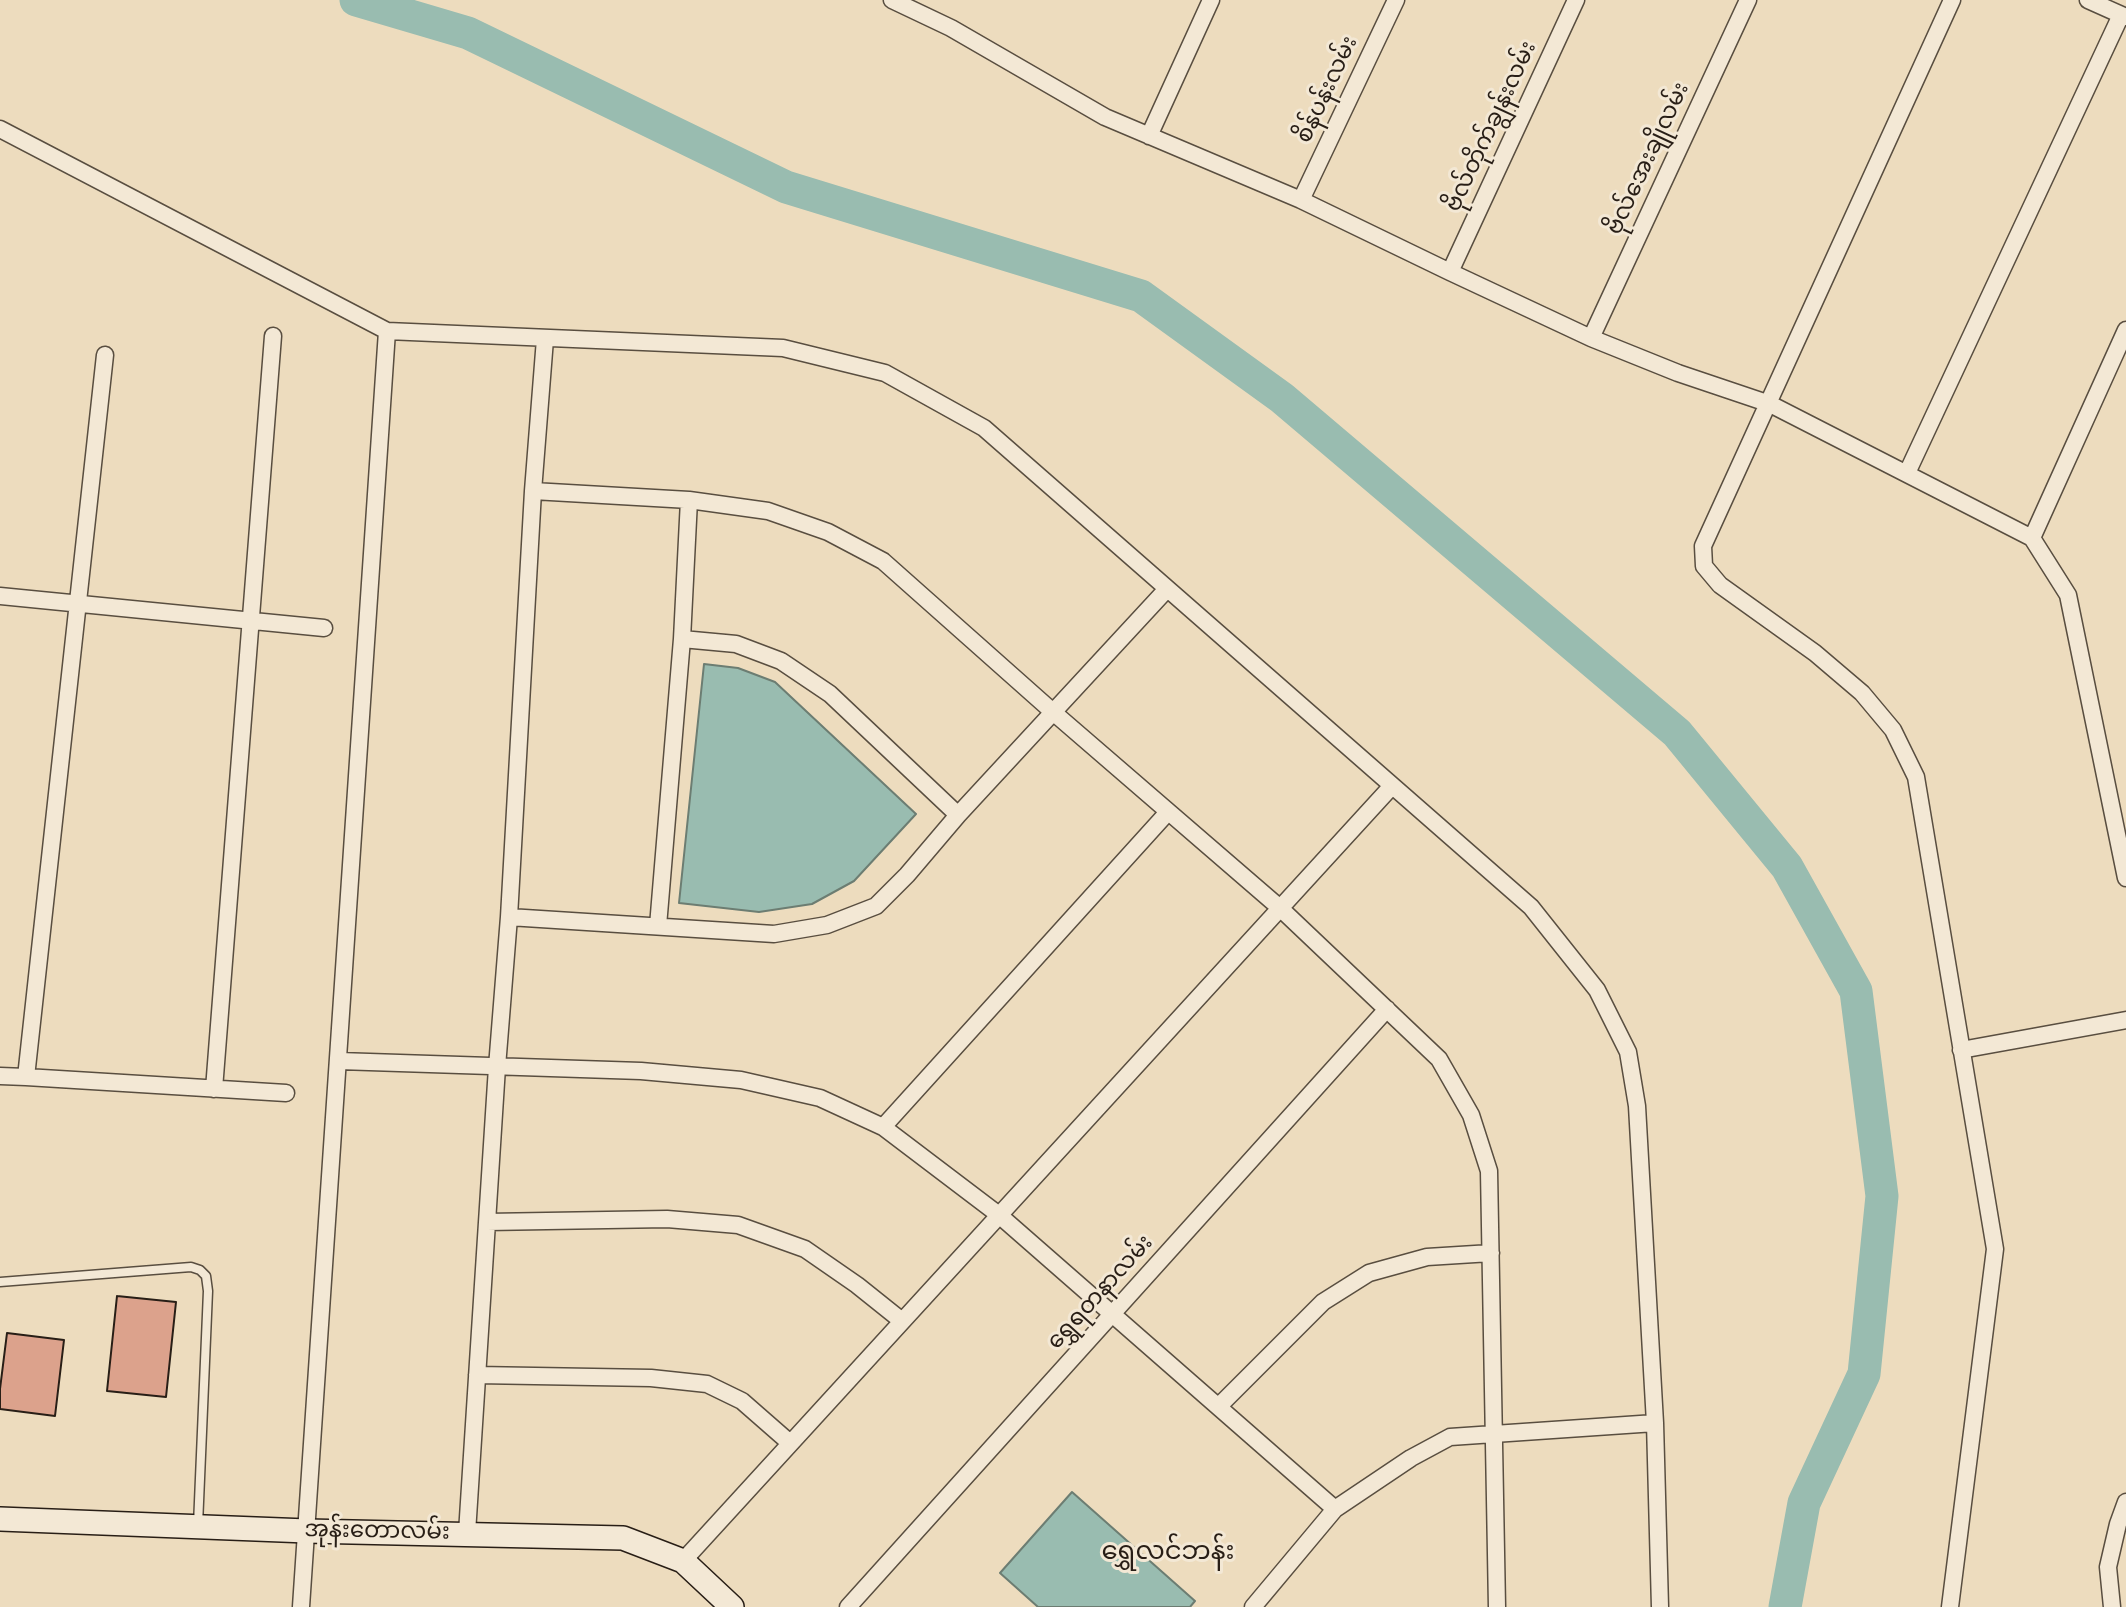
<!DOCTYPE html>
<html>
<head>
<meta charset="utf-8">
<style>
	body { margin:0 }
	canvas { display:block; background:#eddcbe }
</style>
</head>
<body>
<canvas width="2126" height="1607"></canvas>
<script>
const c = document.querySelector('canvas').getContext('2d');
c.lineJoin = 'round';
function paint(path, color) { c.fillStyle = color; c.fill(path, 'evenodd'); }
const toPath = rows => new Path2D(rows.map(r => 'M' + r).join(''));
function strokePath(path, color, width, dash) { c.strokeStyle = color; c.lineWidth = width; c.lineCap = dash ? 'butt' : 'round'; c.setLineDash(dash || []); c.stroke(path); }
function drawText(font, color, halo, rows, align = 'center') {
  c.font = font + ' Cardo,"Noto Sans Myanmar",serif'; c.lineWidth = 6; c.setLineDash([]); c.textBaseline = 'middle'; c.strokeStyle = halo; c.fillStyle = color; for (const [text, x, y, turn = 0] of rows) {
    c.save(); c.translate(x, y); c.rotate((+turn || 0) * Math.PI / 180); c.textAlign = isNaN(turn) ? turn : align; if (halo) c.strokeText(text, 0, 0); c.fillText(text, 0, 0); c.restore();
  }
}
const water = toPath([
	[704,664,738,668,775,682,916,814,854,881,812,904,759,912,679,903,704,664],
	[1072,1492,1195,1601,1190,1607,1038,1607,1000,1573,1072,1492]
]);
paint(water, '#99bcb0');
strokePath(water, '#6c7d72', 2);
strokePath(toPath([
	[356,0,468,33,786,187,1141,296,1282,398,1677,733,1787,867,1856,991,1882,1196,1864,1374,1804,1503,1785,1607]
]), '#99bcb0', 33);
const building = toPath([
	[117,1296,176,1302,166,1397,107,1391,117,1296],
	[7,1333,64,1340,55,1416,0,1409,0,1389,7,1333]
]);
paint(building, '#dca28c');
strokePath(building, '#281e16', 2);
const lane = toPath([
	[0,1282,191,1267,200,1270,206,1276,208,1291,198,1525]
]);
const street = toPath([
	[892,0,951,28,1105,117,1301,200,1450,272,1591,338,1678,373,1770,404,2032,538,2068,595,2126,878],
	[2088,0,2126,17],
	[0,129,387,331,783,348,885,373,984,428,1531,907,1597,990,1628,1052,1637,1106,1655,1423,1660,1607],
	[1149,136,1211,0],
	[1301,200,1396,0],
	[1450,272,1576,0],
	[1591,338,1748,0],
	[1907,473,2121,15],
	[533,491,689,500,768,511,828,532,883,561,1053,712,1280,908,1439,1059,1471,1115,1489,1171,1497,1607],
	[2032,538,2126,330],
	[0,596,324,628],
	[682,639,736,644,781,661,830,694,958,815],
	[509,917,774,934,827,925,876,906,907,875,958,815,1167,589],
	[658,926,682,639,689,500],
	[1961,1050,2126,1020],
	[339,1061,641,1071,741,1080,820,1098,883,1127,999,1215,1335,1509],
	[0,1076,26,1077,105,355],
	[26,1077,286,1093],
	[214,1089,273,336],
	[883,1127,1168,812],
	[487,1222,667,1219,738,1225,805,1249,857,1285,902,1321],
	[477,1375,651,1378,707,1384,742,1401,790,1443],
	[1219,1406,1323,1302,1369,1273,1427,1257,1491,1253],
	[467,1533,497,1067,509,917,533,491,545,339],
	[683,1561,1391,787],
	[301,1607,387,331],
	[848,1607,1387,1009],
	[1253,1607,1335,1509,1411,1458,1450,1437,1655,1423],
	[1950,1607,1995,1249,1916,777,1893,730,1862,693,1815,653,1720,585,1704,566,1703,546,1952,0],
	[2112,1607,2108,1567,2118,1524,2126,1502]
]);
const secondary = toPath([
	[0,1519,307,1531,623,1538,683,1561,732,1607]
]);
strokePath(lane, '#594e40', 11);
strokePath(street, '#594e40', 19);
strokePath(secondary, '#281e16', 26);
strokePath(lane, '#f3e8d5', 8);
strokePath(street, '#f3e8d5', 16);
strokePath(secondary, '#f3e8d5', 23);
drawText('23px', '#281e16', '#f3e8d5', [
	["စိန်ပန်းလမ်း",1328,90,-65],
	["ဗိုလ်တိုက်ချွန်းလမ်း",1492,127,-65],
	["ဗိုလ်အေးချိုလမ်း",1649,159,-65],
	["ရွှေရတနာလမ်း",1101,1293,-48],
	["အုန်းတောလမ်း",377,1532,1]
]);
drawText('26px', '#281e16', '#f3e8d5', [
	["ရွှေလင်ဘန်း",1168,1553]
]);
</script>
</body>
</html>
